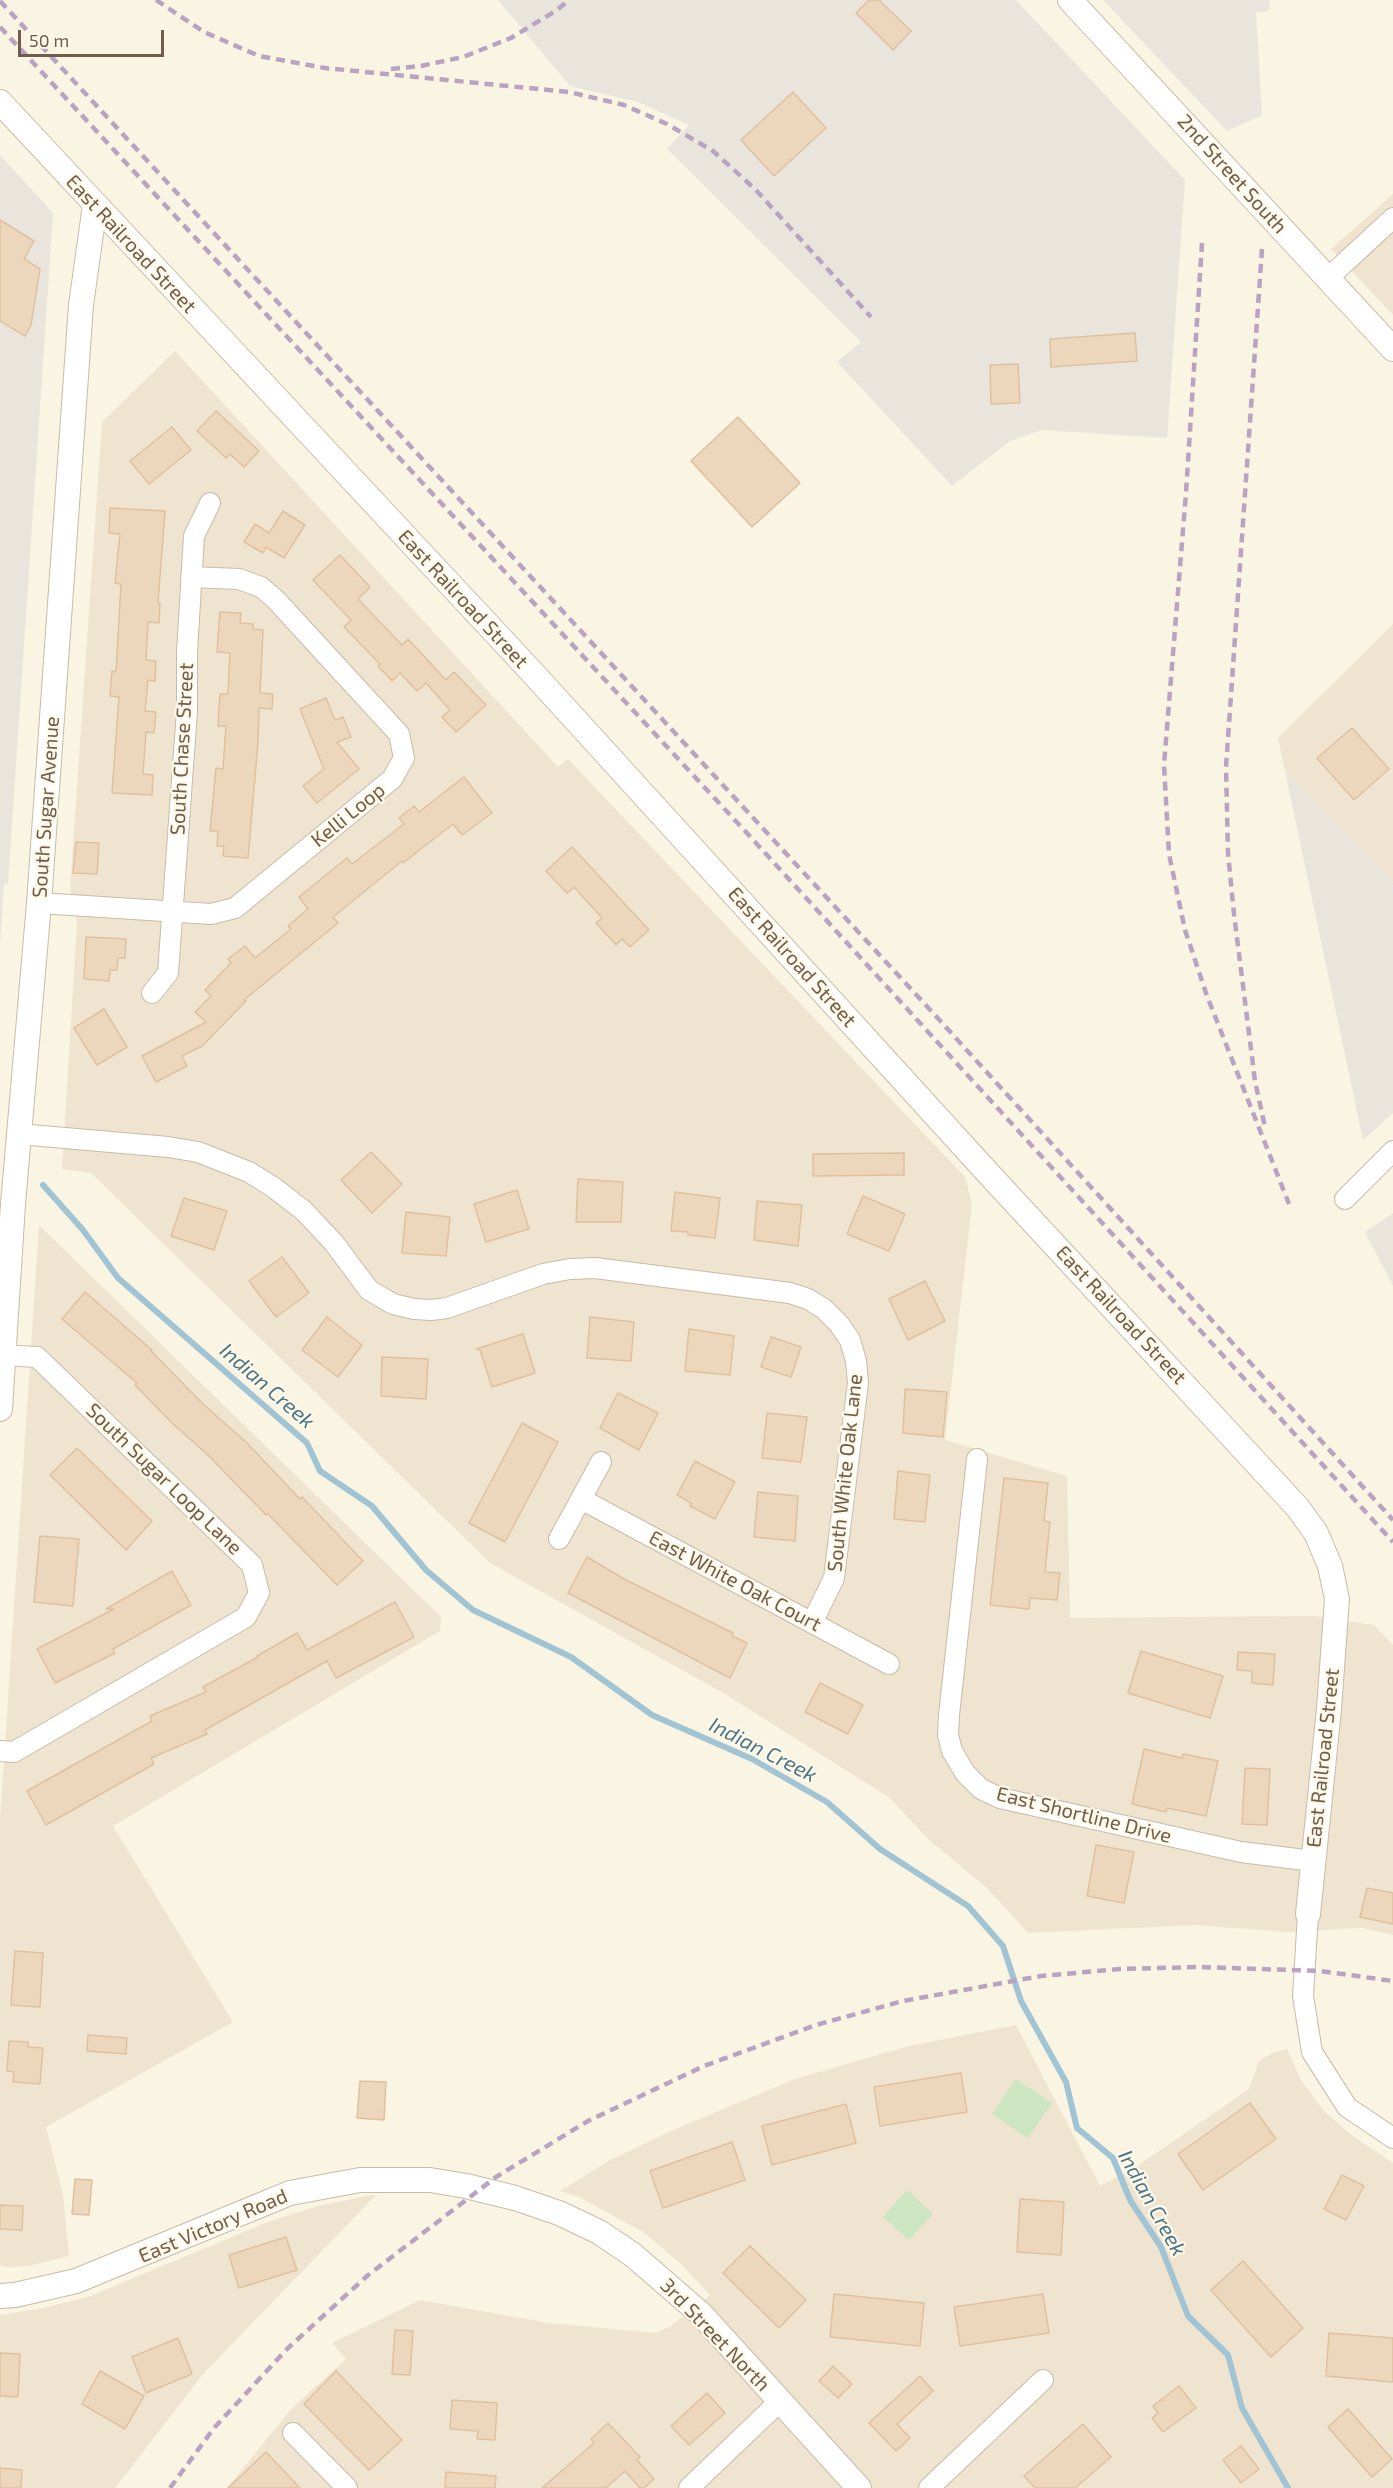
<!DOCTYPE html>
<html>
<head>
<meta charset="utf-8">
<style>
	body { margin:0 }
	#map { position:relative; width:1393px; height:2488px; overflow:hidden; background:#faf4e2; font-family:"Exo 2",sans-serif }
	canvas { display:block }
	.scale { position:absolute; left:18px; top:30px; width:146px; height:27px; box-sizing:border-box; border:3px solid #705d4b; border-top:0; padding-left:8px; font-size:18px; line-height:21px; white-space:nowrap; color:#705d4b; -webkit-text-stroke:4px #fdf8e8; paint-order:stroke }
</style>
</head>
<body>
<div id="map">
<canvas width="1393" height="2488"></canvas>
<div class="scale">50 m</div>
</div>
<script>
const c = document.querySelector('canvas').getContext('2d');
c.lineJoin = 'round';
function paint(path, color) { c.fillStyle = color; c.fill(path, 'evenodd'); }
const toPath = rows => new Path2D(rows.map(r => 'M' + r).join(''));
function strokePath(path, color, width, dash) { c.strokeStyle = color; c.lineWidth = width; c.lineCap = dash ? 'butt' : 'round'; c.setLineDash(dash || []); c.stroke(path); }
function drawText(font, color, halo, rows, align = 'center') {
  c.font = font + ' "Exo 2",sans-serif'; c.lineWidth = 4.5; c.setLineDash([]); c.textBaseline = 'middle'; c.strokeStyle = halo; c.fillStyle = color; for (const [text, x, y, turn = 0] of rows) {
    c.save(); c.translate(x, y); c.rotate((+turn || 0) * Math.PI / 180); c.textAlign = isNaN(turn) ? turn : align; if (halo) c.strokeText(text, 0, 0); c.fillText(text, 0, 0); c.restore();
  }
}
paint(toPath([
	[1393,194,1393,315,1331,249],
	[175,351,558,767,568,759,965,1177,972,1204,945,1440,1067,1476,1070,1618,1314,1616,1374,1625,1393,1645,1393,1935,1363,1928,1287,1932,1195,1925,1028,1933,987,1888,928,1839,890,1798,725,1694,490,1563,91,1173,62,1169,77,924,70,889,102,422],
	[1393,624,1393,882,1285,771,1278,738],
	[39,1225,441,1617,440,1631,113,1826,233,2022,46,2127,63,2195,69,2256,29,2266,6,2267,0,2265,0,1821],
	[1016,2025,1100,2186,1133,2169,1249,2089,1259,2061,1272,2053,1287,2049,1301,2080,1323,2110,1354,2137,1393,2163,1393,2488,227,2488,292,2408,346,2359,332,2343,420,2300,549,2323,655,2333,671,2326,710,2295,680,2263,643,2232,579,2197,560,2191,610,2160,678,2128,795,2079,909,2046],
	[377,2194,204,2373,115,2488,0,2488,0,2315,43,2308,88,2297,268,2222,318,2206]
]), '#eee4d0');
paint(toPath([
	[498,0,1016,0,1185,180,1167,438,1042,430,1010,441,952,486,837,362,861,342,667,149,689,125,638,102,570,86],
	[1103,0,1270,0,1269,11,1256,12,1262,115,1227,131],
	[0,155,53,213,8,884,4,884,0,946],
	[1285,771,1393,882,1393,1113,1363,1140],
	[1393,1213,1393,1286,1365,1232]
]), '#e9e5dd');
paint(toPath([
	[1016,2079,1052,2103,1028,2138,992,2114],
	[907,2190,933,2214,909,2240,883,2217]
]), '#cce6c2');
strokePath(toPath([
	[43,1185,83,1230,118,1278,307,1443,320,1471,372,1506,426,1570,473,1610,571,1657,652,1715,752,1759,827,1802,880,1849,968,1906,1003,1946,1021,2001,1066,2082,1077,2128,1113,2158,1130,2200,1161,2247,1188,2316,1228,2355,1242,2408,1288,2488]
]), '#a0c4d3', 6);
const building = toPath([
	[869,0,879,0,911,31,893,50,856,13,869,0],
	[793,92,826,128,774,176,741,140,793,92],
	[0,220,34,241,24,259,40,269,31,325,25,336,0,321,0,220],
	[1135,333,1137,361,1051,367,1050,339,1135,333],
	[1018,364,1020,403,991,404,990,365,1018,364],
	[216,411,259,451,244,467,230,454,226,458,197,431,216,411],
	[738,417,800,483,752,527,691,461,738,417],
	[172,427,191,450,149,484,130,461,172,427],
	[110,508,165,511,158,603,160,603,159,623,148,622,146,660,156,661,155,681,148,680,145,711,156,712,154,733,146,732,143,774,153,775,152,795,112,793,119,697,110,696,112,671,116,672,121,584,115,583,120,534,109,533,110,508],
	[283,511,305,525,284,558,266,547,263,553,244,542,255,524,269,533,283,511],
	[340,555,370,587,358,599,402,645,408,639,446,680,454,672,486,705,456,732,442,717,450,710,426,683,417,691,400,673,392,681,378,666,380,664,344,627,351,620,313,580,340,555],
	[220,612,241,613,240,623,253,624,253,629,263,630,260,693,273,694,272,709,259,708,258,742,248,858,223,856,224,846,217,846,218,831,210,831,216,768,223,769,226,726,218,726,220,694,228,694,230,653,217,652,220,612],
	[326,698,335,720,343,717,351,737,337,742,359,769,317,803,303,786,324,769,300,709,326,698],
	[1352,728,1389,769,1354,800,1317,758,1352,728],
	[464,777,492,813,462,835,453,824,403,863,402,861,333,917,338,923,244,1000,246,1001,202,1046,182,1056,187,1066,156,1082,142,1056,206,1022,195,1012,211,996,205,990,231,963,228,959,245,946,255,958,291,929,288,926,308,909,299,897,347,858,352,864,404,824,399,818,414,806,419,812,464,777],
	[76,842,99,843,97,874,73,873,76,842],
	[572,847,649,930,630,947,622,939,616,945,596,923,602,918,574,887,567,893,546,871,572,847],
	[86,937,126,939,125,958,118,958,117,970,110,970,109,981,84,979,86,937],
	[104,1009,127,1047,97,1065,74,1028,104,1009],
	[371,1152,402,1184,372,1213,341,1180,371,1152],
	[904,1153,904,1175,813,1176,813,1154,904,1153],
	[578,1179,623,1182,621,1222,576,1222,578,1179],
	[517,1190,529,1229,486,1242,474,1204,517,1190],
	[675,1192,720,1198,715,1238,688,1235,688,1232,671,1231,675,1192],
	[863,1196,905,1214,889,1251,847,1234,863,1196],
	[184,1198,227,1211,214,1250,171,1236,184,1198],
	[757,1201,802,1205,798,1246,754,1240,757,1201],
	[406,1212,450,1217,446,1256,402,1253,406,1212],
	[282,1257,309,1293,276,1317,249,1281,282,1257],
	[925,1281,945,1321,908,1340,889,1299,925,1281],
	[85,1292,152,1350,151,1351,203,1404,246,1442,300,1499,302,1497,363,1561,337,1585,268,1514,266,1515,209,1456,172,1423,135,1385,137,1383,62,1319,85,1292],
	[327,1317,362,1345,338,1377,302,1350,327,1317],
	[590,1317,634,1322,631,1361,587,1358,590,1317],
	[689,1329,734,1336,730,1375,685,1371,689,1329],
	[523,1334,535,1373,492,1387,480,1350,476,1349,523,1334],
	[771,1337,801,1347,791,1377,761,1367,771,1337],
	[382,1357,428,1359,426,1399,381,1396,382,1357],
	[905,1389,947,1392,943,1437,903,1433,905,1389],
	[618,1393,658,1413,639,1450,600,1428,618,1393],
	[767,1413,807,1417,801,1462,762,1458,767,1413],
	[522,1423,558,1442,505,1542,469,1523,522,1423],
	[77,1448,152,1521,126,1550,50,1475,77,1448],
	[695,1461,735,1482,715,1519,690,1506,691,1503,677,1495,695,1461],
	[898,1471,930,1475,925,1522,894,1519,898,1471],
	[1004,1478,1048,1483,1044,1521,1050,1522,1045,1572,1060,1573,1057,1600,1030,1598,1029,1609,990,1605,1004,1478],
	[758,1492,798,1496,795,1541,754,1537,758,1492],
	[40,1536,79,1539,73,1606,34,1602,40,1536],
	[587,1557,626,1580,733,1633,732,1636,747,1643,730,1678,568,1593,587,1557],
	[172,1571,191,1605,113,1649,115,1653,55,1683,37,1649,114,1609,106,1609,172,1571],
	[395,1602,414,1637,336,1678,327,1661,205,1730,207,1734,151,1758,154,1764,46,1825,27,1791,152,1721,150,1716,206,1692,203,1687,258,1657,257,1656,297,1633,307,1650,395,1602],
	[1141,1651,1223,1676,1210,1718,1128,1693,1141,1651],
	[1238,1652,1275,1654,1273,1685,1252,1683,1252,1671,1237,1670,1238,1652],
	[820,1683,863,1705,848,1734,805,1712,820,1683],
	[1144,1749,1182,1758,1183,1754,1218,1761,1206,1816,1167,1808,1166,1812,1132,1804,1144,1749],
	[1245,1768,1270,1769,1267,1825,1242,1824,1245,1768],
	[1096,1845,1134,1852,1124,1903,1087,1896,1096,1845],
	[1367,1888,1393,1893,1393,1924,1360,1917,1367,1888],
	[15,1951,43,1953,40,2007,11,2005,15,1951],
	[88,2035,127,2038,126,2054,87,2051,88,2035],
	[9,2041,28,2042,28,2047,43,2048,40,2084,13,2082,14,2072,7,2071,9,2041],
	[961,2073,967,2112,880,2126,874,2087,961,2073],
	[360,2081,386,2082,384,2120,357,2118,360,2081],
	[1250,2103,1276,2139,1203,2190,1178,2154,1250,2103],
	[846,2104,856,2143,772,2165,762,2126,846,2104],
	[732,2142,745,2180,663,2208,650,2171,732,2142],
	[1342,2175,1364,2186,1346,2220,1324,2209,1342,2175],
	[75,2179,92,2180,89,2215,72,2214,75,2179],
	[1020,2199,1064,2202,1061,2255,1017,2252,1020,2199],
	[0,2205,23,2206,22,2230,0,2229,0,2205],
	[286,2237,297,2270,239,2288,229,2255,286,2237],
	[750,2246,806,2300,779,2328,723,2273,750,2246],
	[1243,2261,1303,2328,1271,2357,1211,2290,1243,2261],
	[834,2294,924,2303,920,2346,830,2337,834,2294],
	[1043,2294,1049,2333,960,2346,954,2307,1043,2294],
	[395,2330,413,2331,410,2375,392,2374,395,2330],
	[1329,2333,1393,2338,1393,2382,1326,2376,1329,2333],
	[178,2338,192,2374,146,2393,132,2357,178,2338],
	[0,2353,20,2354,18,2397,0,2396,0,2353],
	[833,2366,852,2384,838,2398,819,2381,833,2366],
	[100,2371,144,2396,125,2429,82,2404,100,2371],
	[336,2371,402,2440,369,2470,304,2404,336,2371],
	[920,2376,933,2391,897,2424,910,2438,896,2451,869,2423,920,2376],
	[1179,2386,1196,2408,1163,2432,1152,2418,1158,2413,1153,2406,1179,2386],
	[707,2393,725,2413,689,2445,671,2426,707,2393],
	[452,2400,497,2403,495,2440,477,2439,478,2431,450,2429,452,2400],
	[1348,2409,1392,2459,1372,2477,1328,2427,1348,2409],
	[608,2423,640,2457,637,2460,654,2479,644,2488,640,2488,625,2471,606,2488,542,2488,594,2443,591,2439,608,2423],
	[1083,2424,1111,2457,1075,2488,1035,2488,1024,2476,1083,2424],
	[1241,2446,1259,2469,1241,2483,1223,2460,1241,2446],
	[266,2452,300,2488,228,2488,266,2452],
	[0,2468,22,2470,21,2488,0,2488,0,2468],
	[446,2472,496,2476,495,2488,445,2488,446,2472]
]);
paint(building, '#edd7bc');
strokePath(building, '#dfc09e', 1.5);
const minor = toPath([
	[1327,279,1393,218],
	[39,903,211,914,235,908,392,779,404,758,399,734,276,600,261,587,239,579,191,577],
	[152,993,168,973,187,711,187,652,194,536,210,503],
	[19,1134,168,1147,198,1152,249,1172,273,1187,304,1211,334,1243,369,1290,393,1304,414,1309,431,1310,447,1308,543,1274,570,1269,595,1268,790,1293,808,1299,824,1309,839,1324,850,1340,856,1361,858,1383,834,1578,812,1623],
	[1345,1199,1393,1151],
	[0,1355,37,1357,252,1565,259,1593,246,1617,14,1752,0,1751],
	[977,1459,949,1715,948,1735,952,1751,965,1773,981,1789,1000,1798,1241,1852,1313,1861],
	[581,1499,889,1664],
	[559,1539,601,1462],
	[1308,1914,1303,1996,1312,2052,1347,2107,1393,2138],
	[293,2433,347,2488],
	[689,2488,779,2402],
	[929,2488,1043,2380]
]);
const tertiary = toPath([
	[1070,0,1393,349],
	[0,102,531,671,987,1172,1298,1508,1316,1533,1330,1566,1337,1599,1329,1709,1308,1914],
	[0,1409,13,1204,39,903,81,305,95,205],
	[0,2296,15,2295,76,2281,290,2193,360,2180,430,2180,466,2186,515,2198,559,2213,599,2232,633,2255,701,2314,859,2488]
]);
strokePath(minor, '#c8bba8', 22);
strokePath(tertiary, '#c8bba8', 26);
strokePath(minor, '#fff', 20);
strokePath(tertiary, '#fff', 24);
strokePath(toPath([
	[156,0,204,32,259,56,325,68,569,92,624,105,667,124,713,151,755,189,871,317],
	[0,1,934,1014,1393,1520],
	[0,27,745,831,1393,1542],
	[391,69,421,66,463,57,511,38,557,10,569,0],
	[1202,243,1186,493,1164,765,1169,854,1185,930,1207,996,1289,1204],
	[1262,249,1226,767,1228,853,1234,914,1255,1081,1265,1127],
	[170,2488,214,2428,287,2349,367,2276,496,2177,588,2121,704,2066,816,2025,903,2001,1041,1976,1120,1969,1199,1967,1320,1971,1393,1981]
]), '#b8a3c2', 4.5, [9, 6]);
drawText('20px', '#705d4b', '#fdf8e8', [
	["2nd Street South",1232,174,48],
	["East Railroad Street",131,244,47],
	["East Railroad Street",463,599,47],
	["South Chase Street",182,749,-87],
	["South Sugar Avenue",46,807,-86],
	["Kelli Loop",348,815,-39],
	["East Railroad Street",792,957,48],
	["East Railroad Street",1121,1315,47],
	["South White Oak Lane",845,1473,-84],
	["South Sugar Loop Lane",164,1479,44],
	["East White Oak Court",735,1581,28],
	["East Railroad Street",1323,1758,-84],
	["East Shortline Drive",1084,1815,14],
	["East Victory Road",213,2226,-23],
	["3rd Street North",715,2335,46]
]);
drawText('italic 21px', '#4a7589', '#fdf8e8', [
	["Indian Creek",267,1386,41],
	["Indian Creek",763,1750,27],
	["Indian Creek",1152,2203,61]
]);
</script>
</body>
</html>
